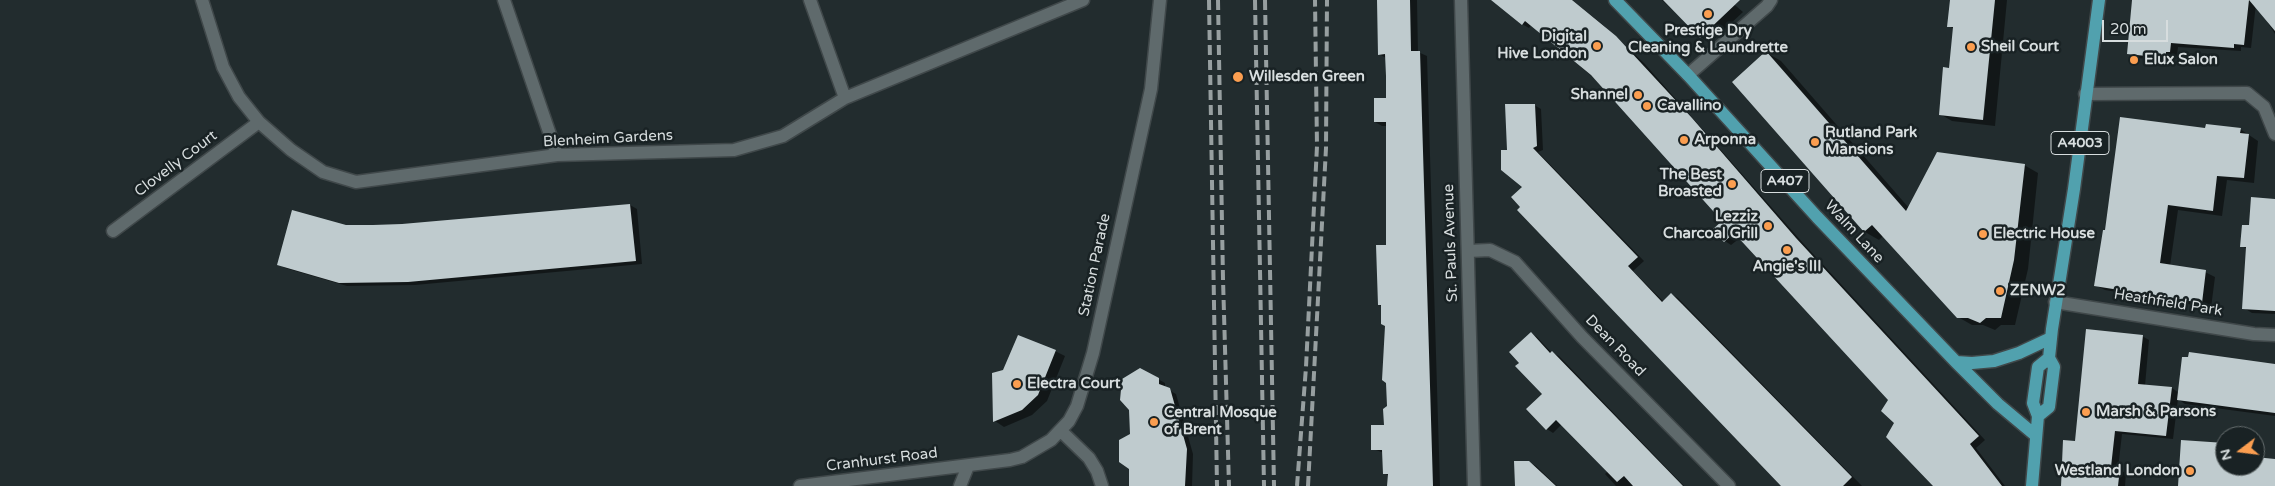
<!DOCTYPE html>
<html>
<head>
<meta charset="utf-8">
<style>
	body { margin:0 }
	#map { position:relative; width:2275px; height:486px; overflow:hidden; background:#222c2e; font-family:"Varela Round",sans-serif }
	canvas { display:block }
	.north { position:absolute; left:2215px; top:426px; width:50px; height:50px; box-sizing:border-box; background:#192224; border:1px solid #656d6e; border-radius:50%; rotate:255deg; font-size:14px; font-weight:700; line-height:20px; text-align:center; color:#d7ddde }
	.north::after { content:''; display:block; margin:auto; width:18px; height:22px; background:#fb9e50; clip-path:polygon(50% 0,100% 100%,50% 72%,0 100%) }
	.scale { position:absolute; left:2102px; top:20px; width:66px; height:22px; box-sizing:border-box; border:2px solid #d7ddde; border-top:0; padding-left:6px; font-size:15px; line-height:18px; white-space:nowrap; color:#d7ddde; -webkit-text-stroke:4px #192224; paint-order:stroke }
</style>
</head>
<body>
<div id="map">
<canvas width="2275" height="486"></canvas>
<div class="north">N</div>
<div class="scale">20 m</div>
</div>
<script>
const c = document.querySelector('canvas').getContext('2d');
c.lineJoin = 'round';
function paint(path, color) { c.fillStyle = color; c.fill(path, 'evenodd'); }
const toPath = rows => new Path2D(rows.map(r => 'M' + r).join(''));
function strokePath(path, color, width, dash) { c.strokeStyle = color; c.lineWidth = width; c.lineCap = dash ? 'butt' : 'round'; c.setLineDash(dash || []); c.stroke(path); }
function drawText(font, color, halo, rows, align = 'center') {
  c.font = font + ' "Varela Round",sans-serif'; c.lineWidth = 5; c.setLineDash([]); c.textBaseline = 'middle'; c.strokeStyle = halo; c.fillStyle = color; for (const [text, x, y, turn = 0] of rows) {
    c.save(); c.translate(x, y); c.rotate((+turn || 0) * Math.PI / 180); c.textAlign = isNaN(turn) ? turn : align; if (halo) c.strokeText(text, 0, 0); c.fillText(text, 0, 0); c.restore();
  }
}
paint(toPath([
	[1378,0,1417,0,1418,52,1427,56,1440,486,1389,486,1389,476,1384,473,1384,453,1373,449,1386,426,1388,407,1386,326,1382,306,1379,305,1387,246,1387,126,1382,126,1375,122,1387,99,1386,58,1379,54],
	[1499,0,1572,0,1602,24,1644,63,1803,243,1985,440,1976,448,2005,486,1946,486,1895,423,1890,400,1740,238,1731,245,1725,241,1724,221,1600,83,1531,25,1529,28,1522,24],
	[1662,0,1729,0,1743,12,1710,43,1701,37],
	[1951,0,2007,0,1995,126,1952,121,1940,114,1950,69,1954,29,1949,26],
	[2132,0,2275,0,2275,34,2256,4,2251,48,2241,47,2241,51,2178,47,2177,56,2173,55,2173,61,2136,58,2128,53],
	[1767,53,1781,61,1909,208,2024,165,2038,173,2028,269,2015,325,2001,325,1995,330,1983,325,1972,325,1958,317,1883,236,1879,240,1865,232,1734,82],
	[1534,105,1541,109,1543,150,1538,152,1644,261,1633,271,1664,302,1671,294,1678,298,1862,486,1783,486,1631,329,1524,187,1508,151],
	[2240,129,2258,141,2254,183,2227,180,2222,216,2178,210,2170,266,2205,272,2215,277,2211,308,2105,290,2095,285,2106,231,2206,130],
	[2275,200,2275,314,2252,313,2244,308,2247,249,2242,246,2250,226],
	[630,205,637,209,642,264,415,285,347,286,285,268,278,264,346,227,402,226],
	[1531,333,1537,337,1552,353,1559,356,1684,486,1616,486,1605,474,1608,471,1562,424,1553,433,1547,429,1544,394,1521,363],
	[2142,336,2149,340,2145,386,2172,388,2179,393,2275,365,2275,416,2185,404,2178,399,2173,439,2122,434,2118,469,2126,473,2125,486,2061,486,2064,442,2077,443],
	[1055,351,1065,356,1047,401,1032,415,1004,427,995,421],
	[1140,369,1165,383,1165,388,1176,394,1193,454,1192,486,1130,486,1131,434],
	[2225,444,2225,466,2255,466,2255,447,2260,449,2259,459,2275,461,2275,486,2179,486],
	[1529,462,1536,466,1557,486,1516,486]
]), '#0007');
paint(toPath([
	[1377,0,1410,0,1411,51,1420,51,1433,486,1387,486,1388,474,1383,474,1382,450,1371,450,1371,425,1384,425,1383,409,1387,406,1386,383,1382,380,1385,326,1381,324,1381,305,1378,305,1376,245,1386,245,1386,122,1374,122,1374,98,1386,98,1386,76,1385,54,1378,55],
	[1491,0,1572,0,1616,36,1692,118,1796,238,1979,436,1970,444,2002,486,1933,486,1886,437,1894,423,1881,411,1888,400,1734,233,1724,242,1712,230,1722,221,1591,75,1525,21,1522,25],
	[1663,0,1740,0,1700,38],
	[1950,0,1995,0,1983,120,1939,115,1943,67,1949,68,1953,27,1947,27],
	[2132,0,2249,0,2244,45,2234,44,2234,48,2171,43,2170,52,2166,52,2166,58,2127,54],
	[2249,0,2275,0,2275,31],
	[1766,51,1906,211,1937,152,2025,164,2014,260,2001,318,1986,318,1980,323,1968,318,1957,318,1872,225,1864,232,1732,82],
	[1505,104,1535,104,1537,146,1533,148,1638,257,1628,266,1662,302,1671,293,1682,304,1852,477,1843,486,1781,486,1517,210,1520,207,1511,197,1522,187,1501,170,1501,150,1507,150],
	[2120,117,2205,128,2206,124,2241,128,2240,133,2249,134,2244,178,2217,176,2213,211,2168,205,2160,263,2206,270,2202,303,2094,286,2103,230,2105,230],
	[2251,197,2275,199,2275,311,2242,309,2246,247,2240,247,2242,225,2249,225],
	[630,204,636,261,408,282,339,283,277,265,292,210,346,225,373,225,402,224],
	[2086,329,2143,335,2138,384,2172,387,2166,436,2115,431,2111,467,2120,468,2118,486,2061,486,2063,440,2075,441],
	[1531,332,1550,353,1552,351,1683,486,1633,486,1624,476,1617,482,1556,420,1546,430,1526,409,1542,394,1515,366,1519,363,1509,352],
	[1018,335,1056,350,1038,395,1022,410,993,422,992,373,1003,370],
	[2189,352,2275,364,2275,413,2177,400,2182,357,2188,357],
	[1140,368,1159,378,1159,384,1170,388,1187,449,1185,486,1129,486,1129,469,1119,462,1119,440,1130,434,1129,410,1120,400,1122,379],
	[2181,440,2225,443,2225,466,2255,466,2255,457,2275,459,2275,486,2178,486],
	[1514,461,1529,461,1556,486,1515,486]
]), '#bfcbce');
const minor = toPath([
	[202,0,223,67,239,97,259,122,291,150,323,172,356,182,557,155,734,150,783,136,845,98,1083,0],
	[504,0,557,155],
	[810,0,845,98],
	[1461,0,1474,486],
	[1688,75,1767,6,1771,0],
	[2085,94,2247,93,2264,107,2275,134],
	[113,231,259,122],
	[1468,251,1490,250,1515,262,1582,337,1729,486],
	[2055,302,2254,334,2275,335],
	[1061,431,1089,458,1097,471,1102,486],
	[800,486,1010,460,1022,457,1051,440,1069,421,1077,406,1093,353,1151,89,1160,0],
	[960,486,968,466]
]);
const major = toPath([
	[1615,0,1688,75,1817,217,1956,362,1998,404,2035,435],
	[1956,362,1972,363,1994,361,2019,353,2051,338],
	[2038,416,2049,407,2054,367,2049,358,2052,329,2074,189,2099,0],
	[2032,486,2038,416,2033,403,2038,367,2049,358]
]);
strokePath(minor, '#40484a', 15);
strokePath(major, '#40484a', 15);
strokePath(minor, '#5f6a6c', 12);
strokePath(major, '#51a1ae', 12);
strokePath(toPath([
	[1209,0,1217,486],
	[1218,0,1223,279,1229,486],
	[1255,0,1264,486],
	[1265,0,1274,486],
	[1297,486,1306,367,1317,146,1315,0],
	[1308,486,1326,148,1327,0]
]), '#979fa0', 4, [10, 5]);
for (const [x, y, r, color] of [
	[1708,14,5,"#fb9e50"],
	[1597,46,5,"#fb9e50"],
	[1971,47,5,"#fb9e50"],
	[2134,60,5,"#fb9e50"],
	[1238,77,6,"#fb9e50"],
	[1638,95,5,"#fb9e50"],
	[1647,106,5,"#fb9e50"],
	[1684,140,5,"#fb9e50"],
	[1815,142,5,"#fb9e50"],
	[1732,184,5,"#fb9e50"],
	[1768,226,5,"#fb9e50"],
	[1983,234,5,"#fb9e50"],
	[1787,250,5,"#fb9e50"],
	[2000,291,5,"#fb9e50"],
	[1017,384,5,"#fb9e50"],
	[2086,412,5,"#fb9e50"],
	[1154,422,5,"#fb9e50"],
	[2190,471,5,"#fb9e50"]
]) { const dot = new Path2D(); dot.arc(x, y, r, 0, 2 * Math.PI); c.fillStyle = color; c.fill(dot); strokePath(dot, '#192224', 2); }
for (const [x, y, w] of [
	[2080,143,58],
	[1785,181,48]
]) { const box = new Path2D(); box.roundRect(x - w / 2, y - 11.5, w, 23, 4); c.fillStyle = '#192224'; c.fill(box); strokePath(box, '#d7ddde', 1); }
drawText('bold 14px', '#d7ddde', null, [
	["A4003",2080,143],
	["A407",1785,181]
]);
drawText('bold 15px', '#d7ddde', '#192224', [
	["Prestige Dry",1708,31,"center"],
	["Cleaning & Laundrette",1708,48,"center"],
	["Digital",1587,37,"right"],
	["Hive London",1587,54,"right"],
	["Sheil Court",1981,47],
	["Elux Salon",2144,60],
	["Willesden Green",1249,77],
	["Shannel",1628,95,"right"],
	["Cavallino",1657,106],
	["Rutland Park",1825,133],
	["Mansions",1825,150],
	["Arponna",1694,140],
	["The Best",1722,175,"right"],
	["Broasted",1722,192,"right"],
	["Lezziz",1758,217,"right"],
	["Charcoal Grill",1758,234,"right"],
	["Electric House",1993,234],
	["Angie's III",1787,267,"center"],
	["ZENW2",2010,291],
	["Electra Court",1027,384],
	["Marsh & Parsons",2096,412],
	["Central Mosque",1164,413],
	["of Brent",1164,430],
	["Westland London",2180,471,"right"]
], 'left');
drawText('15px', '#d7ddde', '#192224', [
	["Blenheim Gardens",608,139,-3],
	["Clovelly Court",176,164,-37],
	["Walm Lane",1854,232,47],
	["St. Pauls Avenue",1451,243,-92],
	["Station Parade",1095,265,-78],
	["Heathfield Park",2168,303,9],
	["Dean Road",1615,346,46],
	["Cranhurst Road",882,460,-7]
]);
</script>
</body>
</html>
